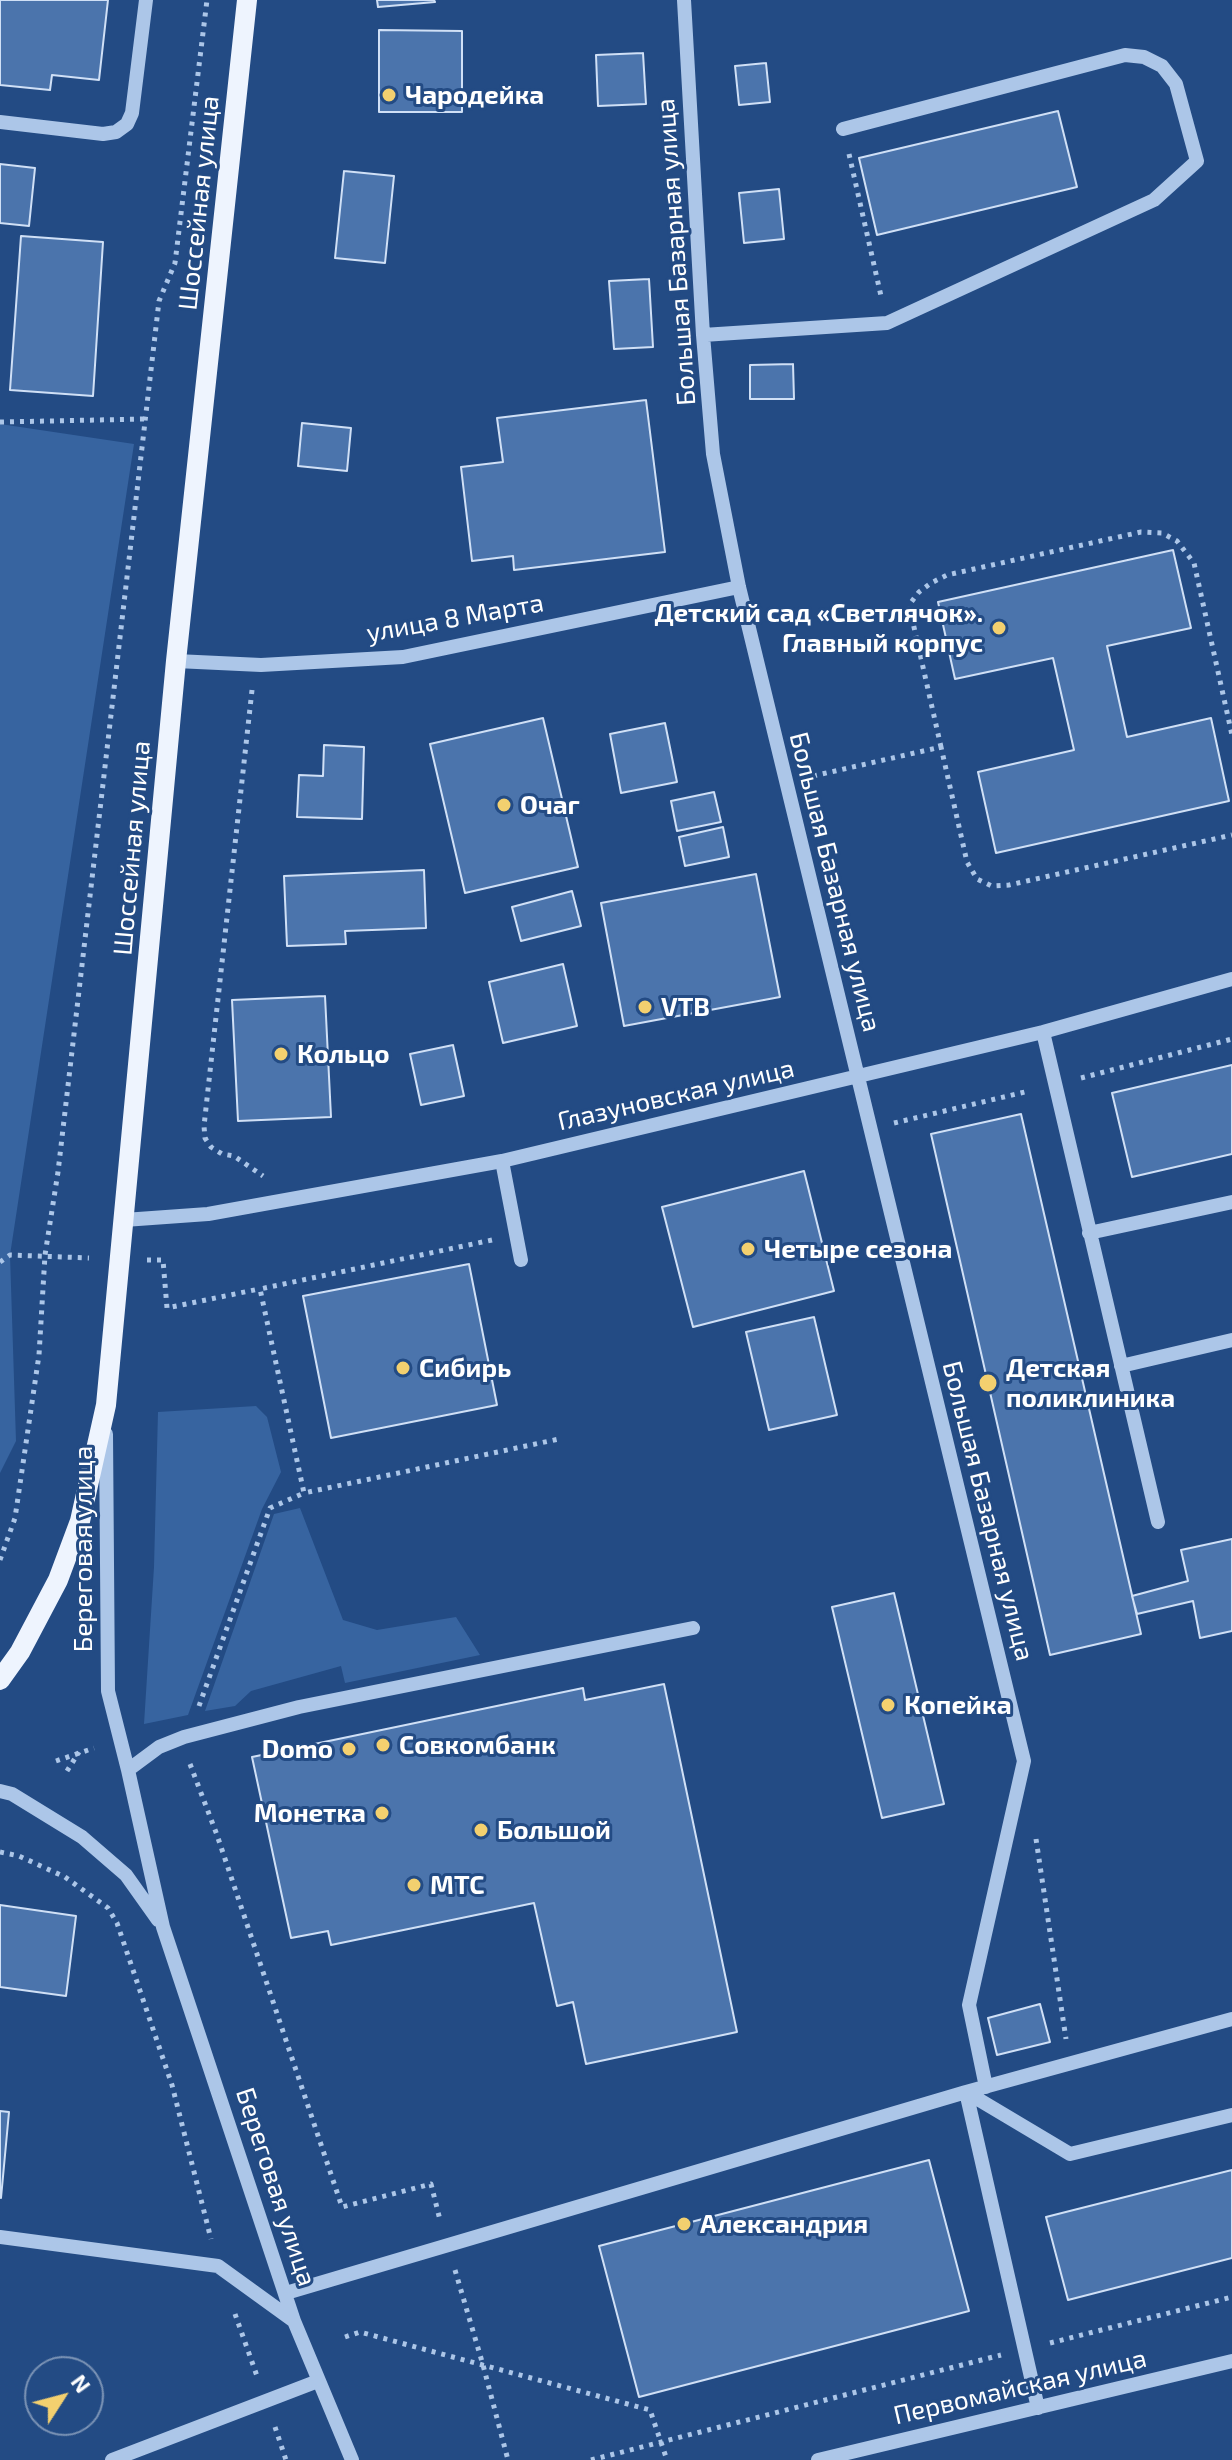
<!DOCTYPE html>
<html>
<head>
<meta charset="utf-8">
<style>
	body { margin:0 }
	#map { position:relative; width:1232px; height:2460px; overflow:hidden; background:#234b84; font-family:"Exo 2",sans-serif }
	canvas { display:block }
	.north { position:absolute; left:24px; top:2356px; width:80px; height:80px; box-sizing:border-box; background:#234b84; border:2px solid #7b93b5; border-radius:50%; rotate:54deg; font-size:22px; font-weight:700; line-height:32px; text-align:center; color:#fff }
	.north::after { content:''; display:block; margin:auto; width:28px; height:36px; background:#f3d06f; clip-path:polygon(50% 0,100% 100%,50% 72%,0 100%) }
</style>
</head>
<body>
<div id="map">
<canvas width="1232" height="2460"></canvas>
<div class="north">N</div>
</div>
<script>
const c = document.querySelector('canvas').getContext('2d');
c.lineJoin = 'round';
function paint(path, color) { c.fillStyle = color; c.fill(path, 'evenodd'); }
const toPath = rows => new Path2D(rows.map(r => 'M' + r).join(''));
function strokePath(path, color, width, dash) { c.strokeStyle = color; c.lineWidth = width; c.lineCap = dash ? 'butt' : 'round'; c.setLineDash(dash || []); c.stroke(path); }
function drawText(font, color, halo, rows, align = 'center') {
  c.font = font + ' "Exo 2",sans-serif'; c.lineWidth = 6; c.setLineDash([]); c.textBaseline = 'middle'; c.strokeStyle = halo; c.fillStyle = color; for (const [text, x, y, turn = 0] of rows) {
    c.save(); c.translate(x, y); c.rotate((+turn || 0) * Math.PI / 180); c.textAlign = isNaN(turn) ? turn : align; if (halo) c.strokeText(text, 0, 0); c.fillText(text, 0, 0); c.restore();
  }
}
paint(toPath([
	[0,424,134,444,10,1255,16,1441,0,1473],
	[256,1406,267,1417,281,1472,262,1509,188,1715,144,1724,154,1567,158,1412],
	[300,1508,343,1620,377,1630,456,1617,480,1655,345,1683,341,1666,251,1691,235,1706,205,1711,274,1514]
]), '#3764a0');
const building = toPath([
	[0,0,108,0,99,80,52,75,50,90,0,85,0,0],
	[377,0,434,0,435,2,378,7,377,0],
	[379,30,462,31,462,112,379,112,379,30],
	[643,53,646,104,598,106,596,55,643,53],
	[766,63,770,102,739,105,735,66,766,63],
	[1058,111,1077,187,877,235,859,158,1058,111],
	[0,164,35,168,29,226,0,223,0,164],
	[344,171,394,176,385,263,335,258,344,171],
	[779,189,784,239,744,243,739,193,779,189],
	[21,236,103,242,93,396,10,390,21,236],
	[649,279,653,347,614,349,609,281,649,279],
	[793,364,794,399,750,399,750,365,793,364],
	[646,400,665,552,514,570,513,556,472,561,461,467,503,462,497,418,646,400],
	[302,423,351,428,347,471,298,466,302,423],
	[1173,550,1191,628,1107,646,1127,737,1211,718,1229,801,996,853,978,772,1074,750,1053,658,955,679,938,602,1173,550],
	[543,718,578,867,465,893,430,744,543,718],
	[665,723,677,782,621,793,610,734,665,723],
	[324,745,364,747,362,819,297,817,299,775,323,776,324,745],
	[714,792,721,822,677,831,671,801,714,792],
	[723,827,729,857,685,866,679,837,723,827],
	[424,870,426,928,345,931,346,944,287,946,284,876,424,870],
	[756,874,780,997,624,1026,601,903,756,874],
	[572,891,581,926,521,941,512,907,572,891],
	[563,964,577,1026,503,1043,489,982,563,964],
	[325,996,331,1117,238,1121,232,1000,325,996],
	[453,1045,464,1096,421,1105,410,1054,453,1045],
	[1232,1065,1232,1154,1132,1177,1112,1093,1232,1065],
	[1021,1114,1141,1634,1050,1655,931,1134,1021,1114],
	[804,1171,834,1291,693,1327,662,1207,804,1171],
	[469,1264,497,1405,331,1438,303,1296,469,1264],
	[814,1317,837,1415,769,1430,746,1332,814,1317],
	[1232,1539,1232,1631,1200,1638,1193,1601,1137,1614,1132,1596,1188,1581,1181,1550,1232,1539],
	[894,1593,944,1804,882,1818,832,1607,894,1593],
	[664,1684,737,2032,586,2064,573,2002,557,2006,534,1903,331,1945,328,1931,291,1938,252,1757,583,1688,585,1700,664,1684],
	[0,1905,76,1916,66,1996,0,1987,0,1905],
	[1040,2004,1050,2042,997,2055,988,2018,1040,2004],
	[0,2111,9,2112,1,2198,0,2197,0,2111],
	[929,2160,969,2311,639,2397,599,2246,929,2160],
	[1232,2170,1232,2258,1068,2300,1046,2217,1232,2170]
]);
paint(building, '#4b74ac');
strokePath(building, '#d0e0f6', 2);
strokePath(toPath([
	[849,154,881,296],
	[0,422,146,419],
	[252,690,204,1126,205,1138,211,1147,222,1154,234,1156,263,1176],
	[941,747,909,605,919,592,931,583,947,575,1141,532,1162,533,1177,541,1194,563,1232,735],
	[813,776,941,747,967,862,977,879,992,886,1009,885,1232,835],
	[1081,1078,1232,1039],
	[894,1123,1029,1091],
	[492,1240,260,1289,304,1493,559,1439],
	[147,1260,163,1260,167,1308,259,1289],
	[0,1262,10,1255,89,1258],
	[0,1560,15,1518,39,1355,45,1255,58,1172,159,301,175,263,207,0],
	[199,1706,270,1508,304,1493],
	[56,1761,94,1748],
	[190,1764,217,1835,342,2207,431,2184,440,2220],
	[67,1771,79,1752],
	[1036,1839,1066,2039],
	[0,1852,19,1856,65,1877,108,1908,117,1923,172,2085,211,2239],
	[455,2270,483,2365,508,2460],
	[235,2314,257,2376],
	[345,2337,360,2332,650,2410,667,2460],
	[1050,2343,1232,2297],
	[275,2427,286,2460],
	[591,2460,1001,2355]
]), '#acc6e8', 5, [4, 6]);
strokePath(toPath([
	[684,0,703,335,713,454,739,587,1024,1761,969,2005,986,2087],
	[0,122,103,134,116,132,127,124,132,113,146,0],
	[703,335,887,323,1154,200,1197,161,1176,84,1162,66,1144,57,1125,55,843,129],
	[176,661,261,665,403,657,739,587],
	[1043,1032,1158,1522],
	[502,1161,521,1260],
	[124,1220,208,1214,502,1161,1043,1032,1232,979],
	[1089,1233,1232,1202],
	[1121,1366,1232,1340],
	[106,1434,108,1691,128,1770,163,1927,294,2321,352,2460],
	[128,1770,159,1747,184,1737,299,1707,693,1628],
	[0,1791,12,1794,82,1837,126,1875,158,1920],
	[0,2237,218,2266,294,2321],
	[286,2293,966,2092,1070,2154,1232,2115],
	[1038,2408,966,2092,1232,2019],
	[112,2460,318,2381],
	[818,2460,1232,2361]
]), '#acc6e8', 14);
strokePath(toPath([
	[0,1680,20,1652,58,1580,80,1521,106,1405,176,661,247,0]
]), '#eef4fe', 20);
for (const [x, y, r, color] of [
	[389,95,8,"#f3d06f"],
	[999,628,8,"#f3d06f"],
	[504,805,8,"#f3d06f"],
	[645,1007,8,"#f3d06f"],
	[281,1054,8,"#f3d06f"],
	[748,1249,8,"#f3d06f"],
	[403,1368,8,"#f3d06f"],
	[988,1383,10,"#f3d06f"],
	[888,1705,8,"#f3d06f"],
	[383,1745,8,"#f3d06f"],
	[349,1749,8,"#f3d06f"],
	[382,1813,8,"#f3d06f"],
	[481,1830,8,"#f3d06f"],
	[414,1885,8,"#f3d06f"],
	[684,2224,8,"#f3d06f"]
]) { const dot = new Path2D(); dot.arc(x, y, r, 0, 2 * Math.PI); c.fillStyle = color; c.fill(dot); strokePath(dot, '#234b84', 3); }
drawText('bold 26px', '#fff', '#234b84', [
	["Чародейка",405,95],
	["Детский сад «Светлячок».",983,613,"right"],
	["Главный корпус",983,643,"right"],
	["Очаг",520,805],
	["VTB",661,1007],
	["Кольцо",297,1054],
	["Четыре сезона",764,1249],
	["Сибирь",419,1368],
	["Детская",1006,1368],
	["поликлиника",1006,1398],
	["Копейка",904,1705],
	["Совкомбанк",399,1745],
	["Domo",333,1749,"right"],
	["Монетка",366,1813,"right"],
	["Большой",497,1830],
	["МТС",430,1885],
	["Александрия",700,2224]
], 'left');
drawText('26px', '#fff', '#234b84', [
	["Шоссейная улица",199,203,-84],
	["Большая Базарная улица",676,252,-94],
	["улица 8 Марта",455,618,-10],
	["Шоссейная улица",132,848,-85],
	["Большая Базарная улица",835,882,76],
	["Глазуновская улица",676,1095,-13],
	["Большая Базарная улица",988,1511,76],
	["Береговая улица",83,1549,-90],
	["Береговая улица",276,2187,72],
	["Первомайская улица",1020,2387,-13]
]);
</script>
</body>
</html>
